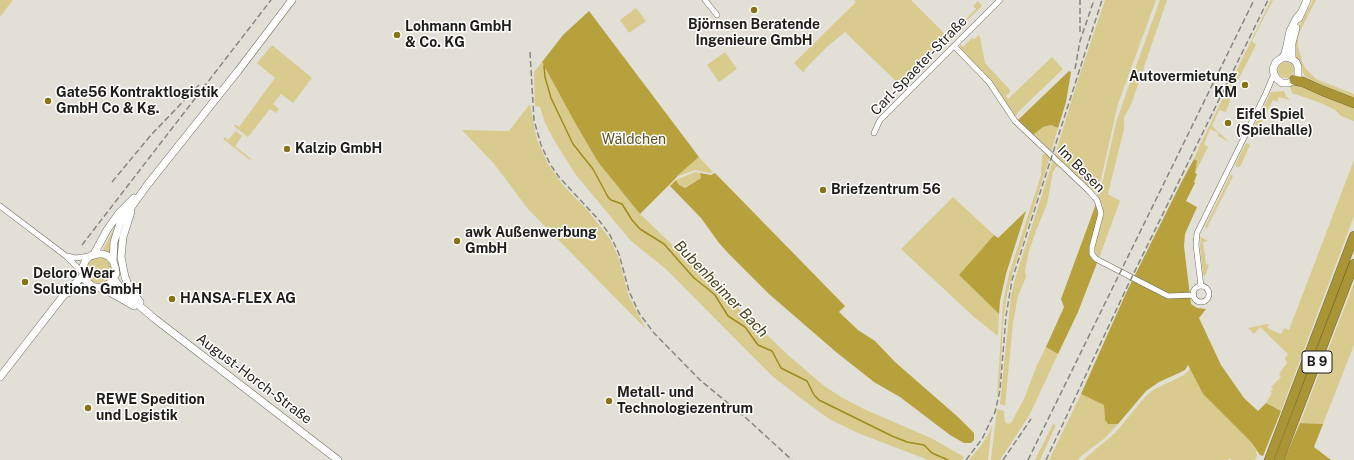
<!DOCTYPE html>
<html>
<head>
<meta charset="utf-8">
<style>
	body { margin:0 }
	canvas { display:block; background:#e2e0d6 }
</style>
</head>
<body>
<canvas width="1354" height="460"></canvas>
<script>
const c = document.querySelector('canvas').getContext('2d');
c.lineJoin = 'round';
function paint(path, color) { c.fillStyle = color; c.fill(path, 'evenodd'); }
const toPath = rows => new Path2D(rows.map(r => 'M' + r).join(''));
function strokePath(path, color, width, dash) { c.strokeStyle = color; c.lineWidth = width; c.lineCap = dash ? 'butt' : 'round'; c.setLineDash(dash || []); c.stroke(path); }
function drawText(font, color, halo, rows, align = 'center') {
  c.font = font + ' "Public Sans",sans-serif'; c.lineWidth = 3; c.setLineDash([]); c.textBaseline = 'middle'; c.strokeStyle = halo; c.fillStyle = color; for (const [text, x, y, turn = 0] of rows) {
    c.save(); c.translate(x, y); c.rotate((+turn || 0) * Math.PI / 180); c.textAlign = isNaN(turn) ? turn : align; if (halo) c.strokeText(text, 0, 0); c.fillText(text, 0, 0); c.restore();
  }
}
paint(toPath([
	[0,0,13,0,0,17],
	[854,0,911,0,948,37,976,9,973,6,978,1,982,6,901,86,845,32,828,46,805,69,804,73,794,63,856,2],
	[1105,0,1156,0,1118,104,1101,179,1095,192,1055,155,1076,86],
	[1160,0,1167,0,1131,105,1124,117,1124,129,1108,194,1120,201,1099,258,1095,253,1094,248,1103,211,1103,206,1097,194,1103,180,1116,123,1127,91],
	[1271,0,1273,0,1252,41,1256,45,1235,86,1226,112,1219,110,1212,126,1229,142,1218,136,1219,133,1210,129,1204,144,1208,147,1195,173,1197,161,1194,159,1200,145],
	[1313,0,1316,0,1300,31,1298,38,1298,46,1302,61,1305,68,1316,79,1354,94,1354,99,1309,79,1304,75,1301,66,1295,57,1294,41,1297,30],
	[636,8,646,21,629,33,620,20],
	[978,35,980,37,985,63,1010,90,1010,92,1006,96,1008,99,1052,57,1063,69,1019,111,1015,117,992,81,960,49,960,44,963,47,972,38,975,39],
	[272,45,312,78,293,103,281,94,273,104,279,109,276,113,270,109,248,137,234,126,235,124,239,127,275,78,257,63],
	[725,52,737,69,719,82,707,65],
	'1278 70a8 8 0 1 1 16 0a8 8 0 1 1-16 0Z',
	[542,62,574,121,598,162,640,214,788,355,823,385,841,397,866,410,933,439,964,457,962,460,928,460,858,433,829,419,799,397,771,375,667,270,631,241,576,175,554,140,545,123,540,107,535,106,534,72],
	[1296,83,1354,107,1354,121,1341,116,1335,110,1321,103,1292,93,1290,86],
	[1284,91,1286,96,1290,100,1279,97,1277,102,1273,100,1255,135,1251,133,1271,92],
	[530,104,537,140,548,164,562,184,588,211,610,239,618,256,629,297,646,329,528,209,495,165,462,130,509,131],
	[1051,125,1058,128,1051,152,1033,135,1043,127],
	[236,131,242,136,235,146,251,159,250,160,223,139,225,137,228,140],
	[1246,143,1250,145,1240,167,1237,167,1235,165],
	[1045,153,1050,157,1013,272,1007,294,1003,323,1000,384,997,399,1003,302,1009,274,1041,175,1042,156],
	[699,157,713,172,709,173,695,170,676,177],
	[1053,160,1059,166,1056,167,1053,172,1047,204,1036,231,1029,251,1025,270,1026,277,1018,296,1013,323,1005,406,1000,404,1011,296,1015,279],
	[1354,160,1354,216,1281,411,1266,403,1272,393,1270,392,1273,389,1271,387,1281,377,1279,374,1287,363,1285,358,1288,354,1260,327,1254,334,1248,328,1267,324,1269,324,1267,328,1281,334,1284,328,1289,330],
	[695,172,700,173,701,178,684,188,679,185,676,180],
	[1231,174,1233,176,1207,228,1205,227],
	[953,197,994,235,959,275,999,314,998,336,974,317,901,249],
	[114,228,111,240,111,253,103,250],
	[1201,237,1208,241,1203,242,1206,264,1209,265,1205,276,1203,275,1200,246],
	'86 270a13 13 0 1 1 26 0a13 13 0 1 1-26 0Z',
	[1354,283,1354,345,1323,424,1300,423],
	[1046,347,1058,354,1030,414,1000,460,991,460,997,409,1004,411,1005,422,1008,424,1011,423,1024,399,1037,365],
	[1190,369,1203,394,1251,442,1256,450,1257,456,1255,460,1232,460,1229,458,1228,460,1083,460,1115,433,1146,396,1153,390,1184,375],
	[1081,394,1104,405,1105,420,1108,424,1118,424,1105,438,1081,456,1078,460,1049,460],
	[1053,424,1056,425,1040,460,1035,460],
	[992,425,988,460,969,460,980,447,988,435]
]), '#d8cb8d');
paint(toPath([
	[589,11,699,157,677,176,677,177,640,214,598,162,574,121,542,62,563,35],
	[1069,71,1071,72,1066,102,1058,128,1051,125,1043,127,1033,135,1018,120],
	[1194,159,1197,161,1195,173,1197,174,1194,182,1195,183,1186,201,1197,207,1185,234,1184,246,1191,304,1197,308,1206,309,1199,318,1221,365,1244,398,1258,411,1266,403,1281,411,1263,456,1260,455,1251,442,1203,394,1188,365,1185,370,1179,373,1159,382,1146,391,1118,424,1108,424,1105,420,1104,405,1081,394,1126,293,1182,181],
	[700,173,711,175,715,173,845,306,839,312,858,330,875,341,895,362,958,417,974,433,974,440,971,443,964,443,950,435,900,397,874,382,836,352,769,294,729,254,719,243,701,218,670,186,676,180,679,185,685,188,701,178],
	[1096,204,1098,217,1089,247,1089,254,1092,259,1097,263,1078,312,1058,354,1046,347,1064,307,1061,299],
	[1026,211,1006,274,1000,301,999,314,959,275,994,235,998,238],
	[1300,423,1323,424,1314,447,1331,460,1284,460]
]), '#b7a13c');
strokePath(toPath([
	[544,66,545,77,551,98,573,144,593,169,608,197,611,200,622,204,632,220,640,229,664,244,694,278,708,289,715,295,728,316,745,327,758,345,772,351,781,368,807,381,814,395,819,400,892,436,907,442,924,445,932,453,948,460]
]), '#9f8a1e', 1.5);
const street = toPath([
	[705,0,717,15],
	[954,46,989,82,1015,121,1088,190,1097,200,1101,213,1092,247,1092,254,1096,259,1168,296,1194,295],
	[874,133,880,120,1000,0],
	[0,206,66,256,82,272],
	[67,256,76,258,89,256],
	[1201,286,1196,245,1197,233,1266,93,1274,74],
	'1193 294a8 8 0 1 1 16 0a8 8 0 1 1-16 0Z'
]);
const secondary = toPath([
	[1299,18,1307,0],
	[1282,58,1287,57,1292,59,1296,62,1298,67,1298,76,1294,80,1289,83,1282,83,1277,79,1274,74,1273,69,1276,62,1282,58,1285,54,1290,31,1296,19,1300,14],
	[1292,59,1292,43,1296,28],
	[131,212,123,237,121,257,125,277,129,287,140,302],
	[94,254,107,230,119,213,134,198],
	[113,261,108,256,103,254,98,254,90,256,86,260,83,266,83,276,85,280,92,286,106,290,134,306],
	[114,279,123,292,155,319,338,460],
	[100,287,104,287,111,282,116,274,115,267,113,261,114,242,120,223,148,184,238,71,292,0],
	[68,293,77,288,92,286],
	[0,377,67,291,83,276]
]);
const highway = toPath([
	[1294,80,1303,82,1323,91,1354,103],
	[1269,460,1354,236],
	[1279,460,1354,264]
]);
strokePath(street, '#6d6b62', 6);
strokePath(secondary, '#6d6b62', 8);
strokePath(highway, '#786b2c', 10);
strokePath(street, '#fff', 5);
strokePath(secondary, '#fff', 7);
strokePath(highway, '#a99535', 9);
strokePath(toPath([
	[1080,32,1080,0],
	[530,52,534,120,541,145,550,164,559,177,598,219,610,235,619,254,629,291,639,313,654,333,700,380,746,418,792,460],
	[1075,69,1080,41,1094,0],
	[112,182,151,135,199,85],
	[82,245,271,0],
	[966,460,982,439,995,412,1000,390,1006,316,1012,280,1102,0],
	[1003,460,1031,419],
	[1028,460,1254,0],
	[1046,460,1127,287,1268,0]
]), '#87857f', 1.5, [6, 3]);
for (const [x, y, r, color] of [
	[754,10,4,"#867417"],
	[397,35,4,"#867417"],
	[1245,85,4,"#867417"],
	[48,101,4,"#867417"],
	[1228,123,4,"#867417"],
	[287,149,4,"#867417"],
	[823,190,4,"#867417"],
	[457,241,4,"#867417"],
	[25,282,4,"#867417"],
	[172,299,4,"#867417"],
	[609,401,4,"#867417"],
	[88,408,4,"#867417"]
]) { const dot = new Path2D(); dot.arc(x, y, r, 0, 2 * Math.PI); c.fillStyle = color; c.fill(dot); strokePath(dot, '#fff', 1.5); }
for (const [x, y, w] of [
	[1317,362,30]
]) { const box = new Path2D(); box.roundRect(x - w / 2, y - 11, w, 22, 3); c.fillStyle = '#fff'; c.fill(box); strokePath(box, '#1e1d1a', 1); }
drawText('bold 13px', '#1e1d1a', null, [
	["B 9",1317,362]
]);
drawText('bold 14px', '#1e1d1a', '#fff', [
	["Björnsen Beratende",754,25,"center"],
	["Ingenieure GmbH",754,41,"center"],
	["Lohmann GmbH",405,27],
	["& Co. KG",405,43],
	["Autovermietung",1237,77,"right"],
	["KM",1237,93,"right"],
	["Gate56 Kontraktlogistik",56,93],
	["GmbH Co & Kg.",56,109],
	["Eifel Spiel",1236,115],
	["(Spielhalle)",1236,131],
	["Kalzip GmbH",295,149],
	["Briefzentrum 56",831,190],
	["awk Außenwerbung",465,233],
	["GmbH",465,249],
	["Deloro Wear",33,274],
	["Solutions GmbH",33,290],
	["HANSA-FLEX AG",180,299],
	["Metall- und",617,393],
	["Technologiezentrum",617,409],
	["REWE Spedition",96,400],
	["und Logistik",96,416]
], 'left');
drawText('14px', '#1e1d1a', '#fff', [
	["Carl-Spaeter-Straße",919,66,-46],
	["Im Besen",1081,169,45],
	["August-Horch-Straße",254,379,37]
]);
drawText('14px', '#595026', '#fff', [
	["Wäldchen",634,140]
]);
drawText('italic 15px', '#494016', '#fff', [
	["Bubenheimer Bach",721,289,46]
]);
</script>
</body>
</html>
